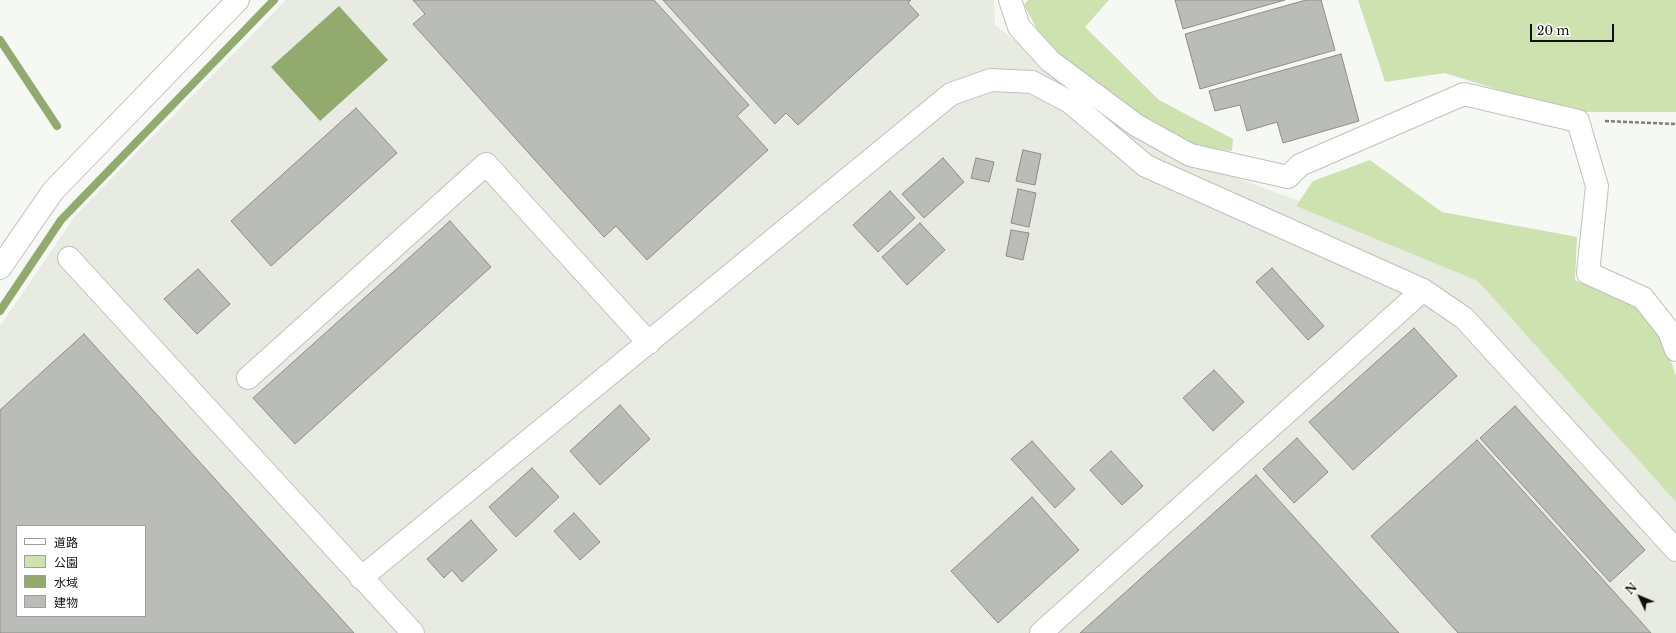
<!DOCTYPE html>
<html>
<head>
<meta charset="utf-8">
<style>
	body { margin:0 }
	#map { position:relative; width:1676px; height:633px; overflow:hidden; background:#f6f8f4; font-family:"Libre Baskerville","Noto Sans JP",serif }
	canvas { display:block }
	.legend { position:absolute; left:16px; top:525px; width:130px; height:92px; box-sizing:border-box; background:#fff; border:1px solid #9f9f9f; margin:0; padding:5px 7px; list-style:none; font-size:12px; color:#10100f }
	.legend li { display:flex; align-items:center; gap:8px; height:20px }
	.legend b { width:20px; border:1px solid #9f9f9f }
	.north { position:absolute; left:1620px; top:577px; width:40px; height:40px; -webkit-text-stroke:3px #fff; paint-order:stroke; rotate:314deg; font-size:11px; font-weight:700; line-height:16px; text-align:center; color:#10100f }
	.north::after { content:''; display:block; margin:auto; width:14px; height:18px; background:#10100f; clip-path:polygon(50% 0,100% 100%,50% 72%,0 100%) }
	.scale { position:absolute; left:1530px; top:24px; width:84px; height:18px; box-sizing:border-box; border:2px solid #10100f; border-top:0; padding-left:5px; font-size:12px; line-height:14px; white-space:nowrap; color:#10100f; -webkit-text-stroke:3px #fff; paint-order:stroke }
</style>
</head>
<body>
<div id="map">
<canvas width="1676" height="633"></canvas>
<ul class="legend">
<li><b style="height:5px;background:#fff"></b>道路</li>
<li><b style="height:11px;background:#cde2af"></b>公園</li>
<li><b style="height:11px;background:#93aa6f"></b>水域</li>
<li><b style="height:11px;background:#babcb8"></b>建物</li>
</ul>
<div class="north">N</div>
<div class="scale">20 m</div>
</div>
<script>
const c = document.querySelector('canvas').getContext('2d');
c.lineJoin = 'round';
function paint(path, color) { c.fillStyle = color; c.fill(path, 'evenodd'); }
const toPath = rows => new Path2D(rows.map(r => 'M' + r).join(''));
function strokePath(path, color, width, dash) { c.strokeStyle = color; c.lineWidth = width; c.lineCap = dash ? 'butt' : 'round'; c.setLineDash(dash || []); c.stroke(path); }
paint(toPath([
	[286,0,994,0,995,25,1155,148,1487,270,1676,479,1676,633,0,633,0,326,75,216],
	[17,526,145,526,145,616,17,616]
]), '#e7ebe1');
paint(toPath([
	[1028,0,1109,0,1085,27,1159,100,1233,139,1232,151,1193,147,1120,102,1044,42,1024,5],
	[1358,0,1676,0,1676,112,1569,112,1445,73,1385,82],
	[1370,160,1442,212,1577,237,1575,280,1642,307,1664,341,1676,376,1676,502,1478,281,1296,206,1313,181]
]), '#cde2af');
paint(toPath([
	[339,6,388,60,320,121,271,67]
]), '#93aa6f');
strokePath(toPath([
	[0,40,57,126],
	[0,311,61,220,274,0]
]), '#93aa6f', 8);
const building = toPath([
	[413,0,654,0,749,105,737,116,768,150,647,260,616,226,604,237,413,24,425,14,413,0],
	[663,0,911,0,908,3,919,15,798,125,786,113,775,124,663,0],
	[1175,0,1285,0,1183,29,1175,0],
	[1306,0,1321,0,1335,50,1200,89,1185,34,1306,0],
	[1341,54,1359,121,1283,143,1277,122,1247,131,1240,105,1215,111,1209,91,1341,54],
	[356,108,397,153,271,266,231,221,356,108],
	[1023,150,1041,154,1035,185,1016,181,1023,150],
	[943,158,964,182,924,218,902,194,943,158],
	[976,158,994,162,989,182,971,178,976,158],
	[1018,189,1036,193,1029,227,1011,223,1018,189],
	[890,191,915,218,878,252,853,225,890,191],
	[450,221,491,267,295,444,253,398,450,221],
	[920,223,945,250,907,285,882,257,920,223],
	[1011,230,1029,233,1023,260,1006,256,1011,230],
	[1272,268,1324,326,1308,340,1256,282,1272,268],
	[198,269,230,304,197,334,164,299,198,269],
	[1414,328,1457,376,1353,470,1309,422,1414,328],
	[84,334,354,633,0,633,0,410,84,334],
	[17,526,145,526,145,616,17,616,17,526],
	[1214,370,1244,402,1213,431,1183,398,1214,370],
	[620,405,650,439,600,485,570,451,620,405],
	[1515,406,1645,550,1610,582,1480,438,1515,406],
	[1297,438,1328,472,1294,503,1263,469,1297,438],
	[1477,440,1651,633,1458,633,1371,536,1477,440],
	[1032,441,1075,489,1055,508,1011,459,1032,441],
	[1111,451,1143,486,1122,505,1090,470,1111,451],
	[532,468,559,497,516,537,489,507,532,468],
	[1256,475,1399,633,1080,633,1256,475],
	[1032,497,1079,550,998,623,951,571,1032,497],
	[574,513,600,542,580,560,554,531,574,513],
	[471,520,497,550,462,582,452,570,444,578,427,559,471,520]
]);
paint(building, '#babcb8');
strokePath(building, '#8d8e8b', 1);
const minor = toPath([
	[1010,0,1019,27,1050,61,1136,125,1190,155,1288,177,1300,165,1464,94,1578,121,1597,186,1588,273,1643,298,1669,331,1676,350],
	[69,258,413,633],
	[0,268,53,191,238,0],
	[248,378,486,164,649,343],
	[361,578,951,94,991,80,1032,82,1070,102,1146,166,1423,290,1464,318,1676,550],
	[1041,633,1423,290]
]);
strokePath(minor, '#bfc1bd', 24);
strokePath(toPath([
	[1605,121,1676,124]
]), '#7e7f7d', 2.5, [4, 2]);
strokePath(minor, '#fff', 22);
</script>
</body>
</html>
